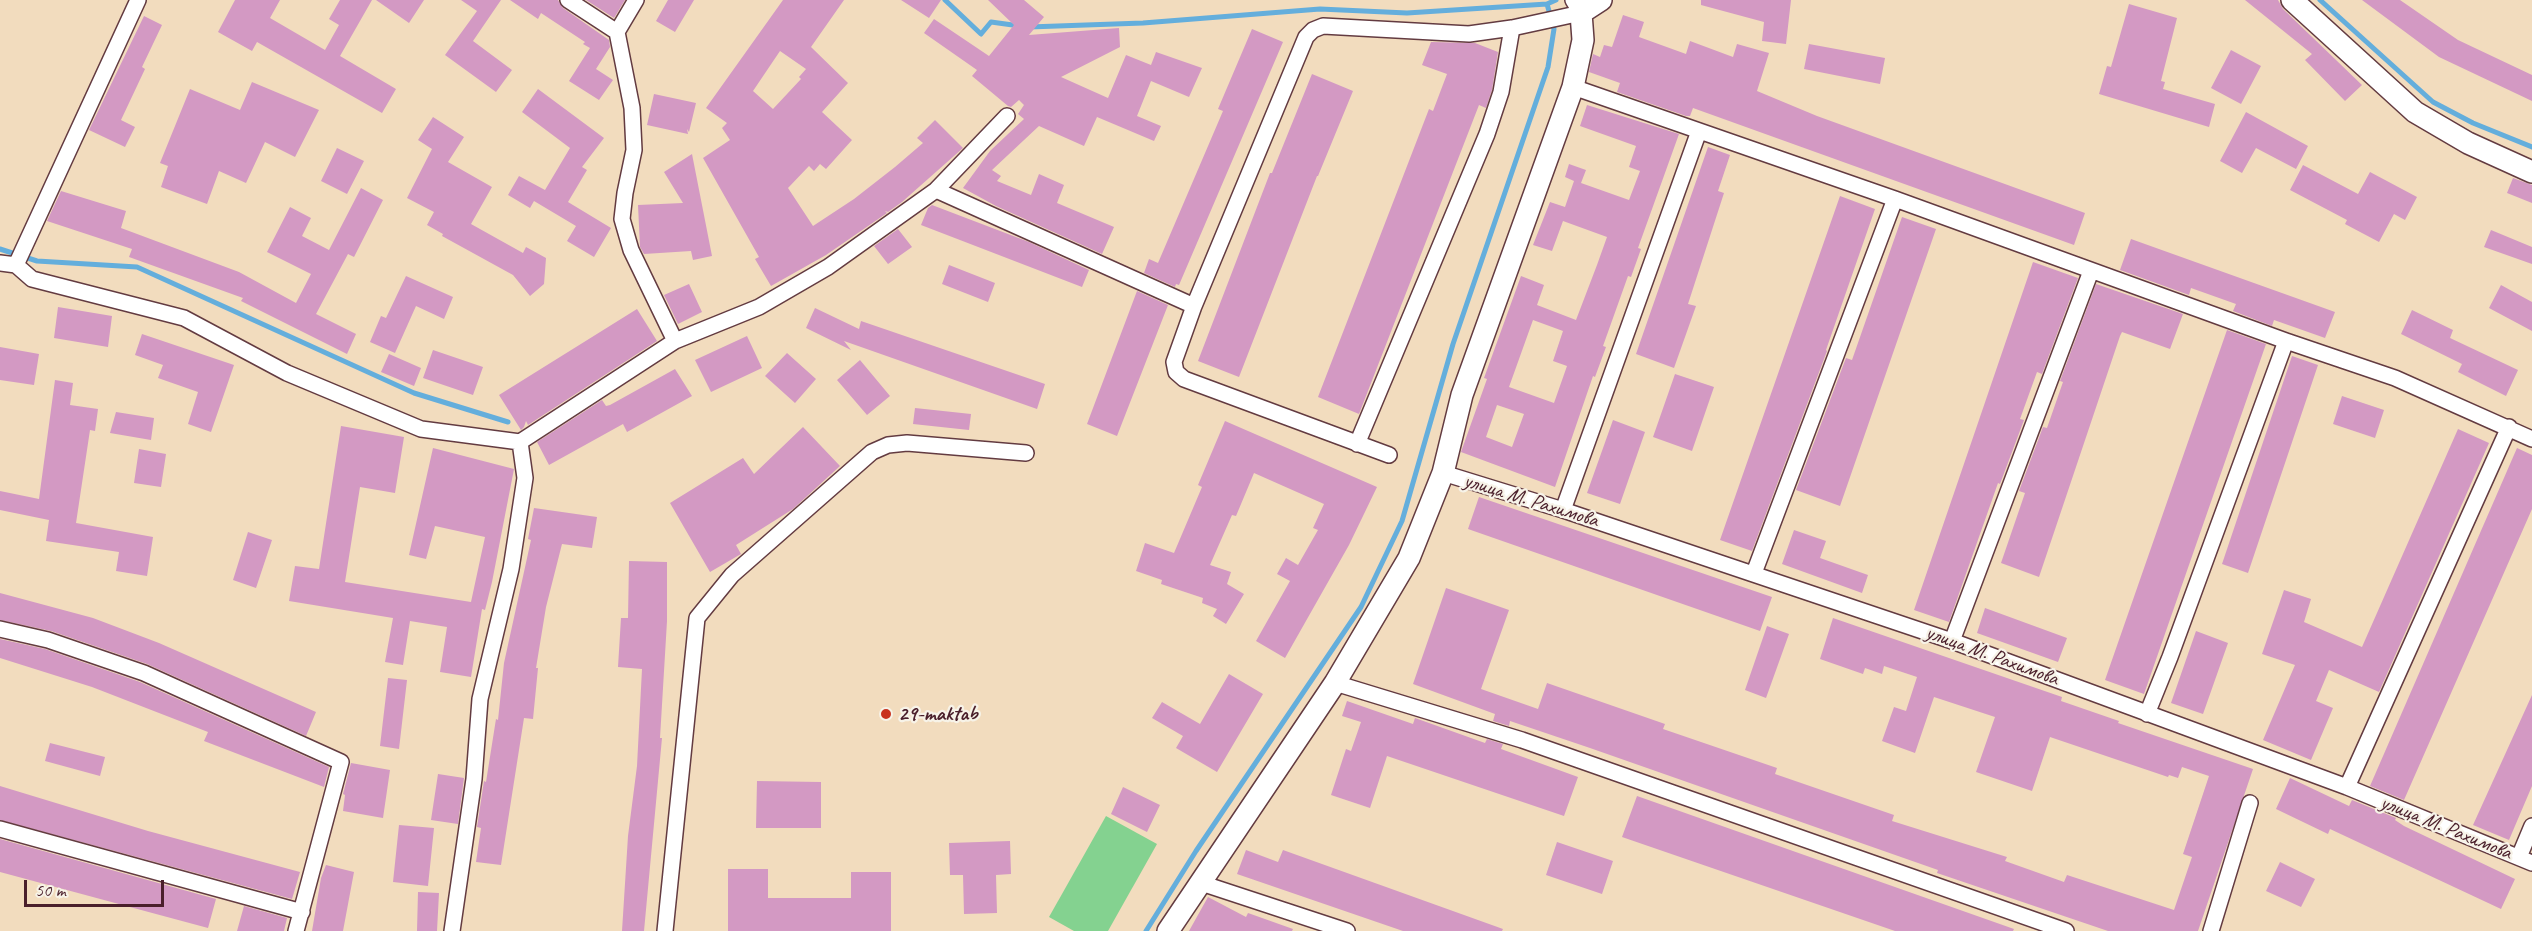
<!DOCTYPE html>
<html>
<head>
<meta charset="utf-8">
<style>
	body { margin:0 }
	#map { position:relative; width:2532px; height:931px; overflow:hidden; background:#f2dcbe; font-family:Caveat,sans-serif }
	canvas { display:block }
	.scale { position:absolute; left:24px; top:880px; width:140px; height:27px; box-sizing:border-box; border:3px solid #4a1f2b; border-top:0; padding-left:8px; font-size:18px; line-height:21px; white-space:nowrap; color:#4a1f2b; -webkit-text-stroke:4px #f7f3e8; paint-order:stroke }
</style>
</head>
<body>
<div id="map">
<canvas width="2532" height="931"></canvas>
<div class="scale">50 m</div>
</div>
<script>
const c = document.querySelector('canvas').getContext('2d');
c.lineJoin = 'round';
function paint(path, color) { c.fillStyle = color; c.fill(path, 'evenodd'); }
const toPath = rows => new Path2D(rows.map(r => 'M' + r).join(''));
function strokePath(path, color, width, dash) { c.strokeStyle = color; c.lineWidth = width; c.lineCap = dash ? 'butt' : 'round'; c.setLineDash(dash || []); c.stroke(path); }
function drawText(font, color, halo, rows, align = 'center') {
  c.font = font + ' Caveat,sans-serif'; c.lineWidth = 4.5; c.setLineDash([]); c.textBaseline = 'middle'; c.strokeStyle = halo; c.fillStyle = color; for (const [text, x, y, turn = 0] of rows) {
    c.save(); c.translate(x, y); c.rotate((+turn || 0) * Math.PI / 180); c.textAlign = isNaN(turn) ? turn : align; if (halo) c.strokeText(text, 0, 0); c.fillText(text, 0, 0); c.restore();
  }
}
paint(toPath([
	[1106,816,1157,844,1108,931,1074,931,1049,917]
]), '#84d290');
strokePath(toPath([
	[945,0,981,34,991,22,1020,26],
	[2320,0,2433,102,2473,123,2532,147],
	[1029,27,1143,23,1320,9,1407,13,1547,4,1556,0],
	[0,249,37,261,137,267,414,393,508,422],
	[1146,931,1196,851,1361,607,1402,521,1453,344,1548,67,1554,29,1547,4]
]), '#64aedc', 5);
paint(toPath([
	[235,0,280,0,270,18,325,50,339,25,329,19,340,0,372,0,340,56,396,89,382,113,257,42,252,51,218,32],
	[376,0,424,0,409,23],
	[461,0,501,0,473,41,512,70,496,92,445,55,477,11],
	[510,0,558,0,563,8,609,40,610,47,596,69,613,80,599,100,569,81,590,48,583,44,585,42,541,13,538,19],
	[586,0,625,0,614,18],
	[668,0,694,0,675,32,656,21],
	[783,0,844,0,811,47,848,83,822,112,852,140,826,169,820,164,814,171,809,166,788,188,813,226,854,199,895,167,923,143,917,138,935,120,963,148,902,202,888,212,885,211,887,213,826,255,771,286,755,259,759,257,703,158,730,140,722,128,727,123,706,108],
	[780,51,806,69,799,77,801,79,773,109,753,91],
	[901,0,941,0,929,18],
	[988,0,1024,0,1044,17,1029,35,1119,28,1120,47,1061,77,1108,98,1126,55,1151,65,1156,52,1202,68,1189,97,1151,81,1137,116,1161,126,1154,141,1097,117,1084,146,1039,126,992,170,1001,176,997,181,1031,195,1039,174,1064,185,1057,203,1114,227,1102,254,996,206,963,188,990,151,1024,119,1018,114,1024,105,1019,100,1011,107,1008,106,972,76,977,70,924,33,934,19,989,56,1014,25],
	[1701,0,1791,0,1786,44,1762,41,1764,22,1701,5],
	[2245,0,2278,0,2283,9,2362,85,2345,101,2305,60,2312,54],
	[2362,0,2400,0,2458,40,2532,75,2532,101,2439,57],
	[2129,4,2177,18,2161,81,2165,82,2163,89,2215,104,2209,127,2099,94,2107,66,2111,67],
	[1623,15,1644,22,1639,37,1686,54,1690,41,1733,57,1737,44,1769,53,1757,91,1817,116,2085,213,2074,245,1693,108,1690,116,1686,116,1617,92,1620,83,1589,72,1593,54,1600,57,1604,45,1612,47],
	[144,16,162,25,142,67,145,69,121,120,135,127,125,147,89,130],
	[1252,29,1283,42,1179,285,1176,284,1175,287,1144,273,1149,259,1158,263,1223,111,1218,109],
	[1431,42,1475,43,1498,52,1492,90,1486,108,1479,105,1359,414,1318,397,1429,109,1433,111,1447,74,1422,65],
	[1809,44,1885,58,1880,84,1804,69],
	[2231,50,2261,66,2241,104,2211,88],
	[1312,74,1353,91,1318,176,1317,176,1239,377,1198,361,1270,173,1272,173],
	[252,82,319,110,295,157,265,142,246,183,219,171,207,204,161,187,168,166,160,163,190,89,240,110],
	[538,89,604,138,582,167,587,170,568,202,611,228,594,257,567,241,576,226,534,201,530,208,508,195,519,176,545,190,570,148,522,112],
	[654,94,696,103,689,132,687,129,688,134,647,125],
	[1587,105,1679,134,1638,248,1641,249,1631,277,1628,276,1603,346,1606,347,1595,377,1593,376,1555,487,1461,452,1487,379,1484,378,1521,276,1544,285,1537,305,1576,320,1597,265,1607,237,1563,221,1552,251,1533,245,1550,202,1565,207,1574,181,1565,177,1569,164,1586,170,1581,183,1629,200,1640,171,1629,167,1636,146,1580,126],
	[1533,320,1563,331,1553,361,1567,366,1554,403,1509,387],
	[1497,405,1524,414,1512,447,1486,437],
	[2246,112,2308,146,2296,169,2256,148,2242,173,2220,161],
	[433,117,464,137,448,162,492,187,471,224,523,253,526,247,546,258,544,284,530,296,513,275,442,236,443,234,427,225,434,212,407,198,432,149,418,140],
	[1708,147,1730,155,1718,191,1724,193,1688,304,1696,306,1674,368,1636,354],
	[337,148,364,161,347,194,321,181],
	[692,154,712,256,693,260,691,251,644,254,640,247,638,205,683,203,664,172],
	[2303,165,2358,194,2370,172,2417,197,2405,220,2394,214,2379,242,2345,224,2347,220,2290,190],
	[2513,178,2532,185,2532,203,2507,193],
	[361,188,383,200,354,257,348,254,316,314,356,334,347,354,241,301,243,298,129,257,132,249,47,221,61,191,126,211,121,228,239,272,296,303,311,274,267,252,290,207,311,218,302,236,329,250],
	[1840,196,1875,209,1826,350,1827,351,1752,551,1720,540],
	[932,205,1029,242,1089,270,1082,287,921,225,928,208],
	[1902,217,1936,229,1840,506,1796,490,1846,358,1852,360],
	[898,229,912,247,888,264,874,246],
	[2491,230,2532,247,2532,264,2484,247],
	[2131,239,2335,312,2325,338,2274,320,2272,326,2233,311,2236,304,2191,288,2189,295,2120,270],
	[2033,262,2078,278,2042,374,2037,372,2020,419,2024,420,2000,484,1998,483,1949,622,1914,610],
	[949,265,995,283,988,302,942,284],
	[406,276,453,297,444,319,416,306,395,353,370,342,381,316,386,318],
	[689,284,702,312,678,324,664,295],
	[2096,284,2183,314,2170,349,2122,332,2120,336,2039,577,2001,563,2025,493,2019,491,2043,427,2047,428,2063,382,2060,381],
	[2501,285,2532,302,2532,331,2489,308],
	[1137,291,1168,305,1117,436,1087,424],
	[58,307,112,316,108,347,54,338],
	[815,308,859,329,861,321,1045,384,1037,409,844,341,851,350,806,328],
	[637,309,657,341,528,425,526,421,524,427,521,430,499,395],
	[2412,310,2453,330,2450,338,2518,370,2506,396,2458,372,2462,364,2401,334],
	[2227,330,2266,344,2144,694,2105,680],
	[142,334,234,365,211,432,188,424,198,392,158,378,163,365,135,355],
	[747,336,762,368,711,392,695,360],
	[0,347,39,354,34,385,0,380],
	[433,350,483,367,473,395,423,378],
	[787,353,816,379,795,403,765,376],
	[389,354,421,368,414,386,381,372],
	[2292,356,2318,365,2248,573,2222,564],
	[860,360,890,396,867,415,837,380],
	[675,369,692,396,627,432,623,424,549,465,537,442,602,400,606,406,610,405],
	[1675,374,1714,387,1692,451,1653,437],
	[55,380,73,383,70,405,98,409,95,431,90,430,76,523,153,537,147,576,116,571,119,552,46,541,49,520,0,510,0,491,39,499],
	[2342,396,2384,410,2375,438,2333,424],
	[915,408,971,414,969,430,913,424],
	[116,412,154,418,151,440,110,433],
	[1613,420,1645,432,1620,504,1587,493],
	[1225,421,1377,487,1349,545,1285,658,1256,641,1290,581,1277,574,1286,558,1298,565,1318,530,1313,528,1324,504,1254,473,1236,516,1232,515,1210,565,1231,572,1227,584,1244,594,1226,624,1213,616,1217,609,1202,603,1203,598,1161,584,1162,580,1136,571,1145,543,1174,553,1202,487,1198,485],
	[341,426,404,437,395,493,360,487,345,582,471,602,485,537,435,526,426,559,409,555,433,448,514,469,492,582,485,610,482,609,471,677,440,672,447,627,410,621,403,665,385,662,393,618,289,601,295,566,319,569],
	[803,427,840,466,793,509,736,545,741,554,710,572,670,503,743,458,754,474],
	[2458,429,2489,443,2379,692,2329,670,2316,701,2333,708,2311,760,2263,740,2295,665,2262,654,2284,590,2311,599,2304,622,2362,647],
	[2517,448,2532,455,2532,509,2404,800,2370,786],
	[139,449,166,454,161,487,134,483],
	[1479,497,1772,597,1760,631,1468,529],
	[534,508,597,517,592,548,562,544,546,607,536,668,538,668,533,719,524,718,501,865,476,862,481,828,477,827,484,781,486,782,496,719,498,720,504,663,531,540,528,539],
	[1794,530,1826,541,1820,558,1868,575,1862,593,1782,564],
	[248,532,272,540,256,588,233,580],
	[629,561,667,562,667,621,660,738,662,738,644,931,622,931,628,836,637,766,642,669,618,667,621,618,628,618],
	[1446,588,1509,610,1481,689,1538,709,1547,683,1665,724,1663,729,1777,768,1775,774,1894,815,1892,821,2007,857,2005,861,2064,882,2067,875,2174,910,2192,857,2183,854,2209,776,2182,767,2178,778,2169,775,2168,777,2050,737,2032,791,1976,772,1995,717,1934,697,1915,753,1882,741,1894,707,1906,711,1917,677,1884,666,1882,674,1865,668,1863,674,1820,659,1833,618,2062,697,2061,701,2119,721,2118,723,2253,769,2198,931,2108,931,1937,873,1938,870,1590,748,1510,721,1509,726,1493,721,1495,714,1413,684],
	[0,593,93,618,159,643,316,712,306,736,147,664,51,631,0,620],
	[1985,608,2067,638,2058,662,1977,633],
	[1767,626,1789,634,1766,698,1745,690],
	[2196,631,2228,643,2203,714,2171,703],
	[0,639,45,649,140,682,329,767,324,787,204,741,208,732,92,687,0,658],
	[1229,674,1263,694,1217,772,1176,748,1183,736,1152,718,1162,702,1200,724],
	[388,678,407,680,399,749,380,746],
	[2532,695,2532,786,2509,840,2473,825],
	[1347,701,1413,724,1415,718,1485,743,1487,739,1503,744,1501,749,1578,777,1564,816,1387,756,1370,808,1331,795,1346,749,1351,751,1361,722,1342,716],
	[50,743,105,757,100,776,45,761],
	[351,763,390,770,383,818,343,811,345,795,343,794],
	[438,774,464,778,458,824,431,820],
	[2290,778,2349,806,2352,800,2396,818,2395,820,2404,826,2515,879,2501,909,2330,829,2328,834,2276,809],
	[757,781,821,782,821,828,756,828],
	[0,786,148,831,300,872,292,899,0,820],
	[1123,787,1160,805,1147,832,1111,814],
	[1637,796,2014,929,2013,931,1895,931,1622,837],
	[399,825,434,828,428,886,393,882],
	[0,839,216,899,208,928,0,872],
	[1010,841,1011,874,996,875,997,913,964,914,963,875,950,875,949,843],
	[1557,842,1613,861,1602,894,1546,875],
	[1246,850,1278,862,1283,850,1503,929,1502,931,1403,931,1237,874],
	[2280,862,2315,879,2301,907,2266,891],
	[326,865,354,872,343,931,312,931,321,878],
	[728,869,768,869,768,898,851,898,851,872,891,872,891,931,728,931],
	[418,892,439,893,437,931,417,931],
	[1208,897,1246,917,1248,913,1293,929,1292,931,1189,931],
	[244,906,287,918,284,931,237,931]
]), '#d399c3');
const street = toPath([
	[568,0,617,32],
	[636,0,617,32,632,108,634,150,625,193,622,219,631,250,675,341],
	[1573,87,1895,199,2286,341,2395,378,2532,439],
	[936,190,1007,116],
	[0,263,16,265,32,279,184,318,287,373,421,429,520,442,675,341,759,307,828,267,936,190,1194,306],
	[16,265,138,0],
	[1357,444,1487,134,1501,92,1512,28],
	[1389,455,1184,379,1176,372,1174,362,1194,306,1306,37,1313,30,1323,26,1469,34,1512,28,1581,13,1573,0],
	[1443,473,1563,510,1952,641,2347,787,2532,863],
	[1563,510,1699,131],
	[1754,573,1895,199],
	[0,629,48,640,144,673,341,762,296,931],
	[1952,641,2091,271],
	[1335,683,1522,740,2066,931],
	[2147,714,2170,657,2286,341],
	[2347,787,2509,427],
	[0,829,302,912],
	[2519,857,2532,826],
	[1201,883,1347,931],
	[452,931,474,779,480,699,511,569,525,478,520,442],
	[665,931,697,618,732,575,872,452,888,445,907,443,1026,453],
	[2211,931,2250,803]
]);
const secondary = toPath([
	[2292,0,2415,112,2468,143,2532,172],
	[1168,931,1335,683,1409,558,1443,473,1462,395,1573,87,1583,40,1581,13,1601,0]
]);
strokePath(street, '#633b41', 18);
strokePath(secondary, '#633b41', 24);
strokePath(street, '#fff', 15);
strokePath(secondary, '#fff', 21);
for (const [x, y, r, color] of [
	[886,714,6,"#c8321e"]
]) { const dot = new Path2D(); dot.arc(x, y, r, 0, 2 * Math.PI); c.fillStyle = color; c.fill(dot); strokePath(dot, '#f7f3e8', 2); }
drawText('21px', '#4a1f2b', '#f7f3e8', [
	["улица М. Рахимова",1531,501,17],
	["улица М. Рахимова",1992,656,20],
	["улица М. Рахимова",2446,828,22]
]);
drawText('bold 21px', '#4a1f2b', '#f7f3e8', [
	["29-maktab",898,714]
], 'left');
</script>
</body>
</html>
